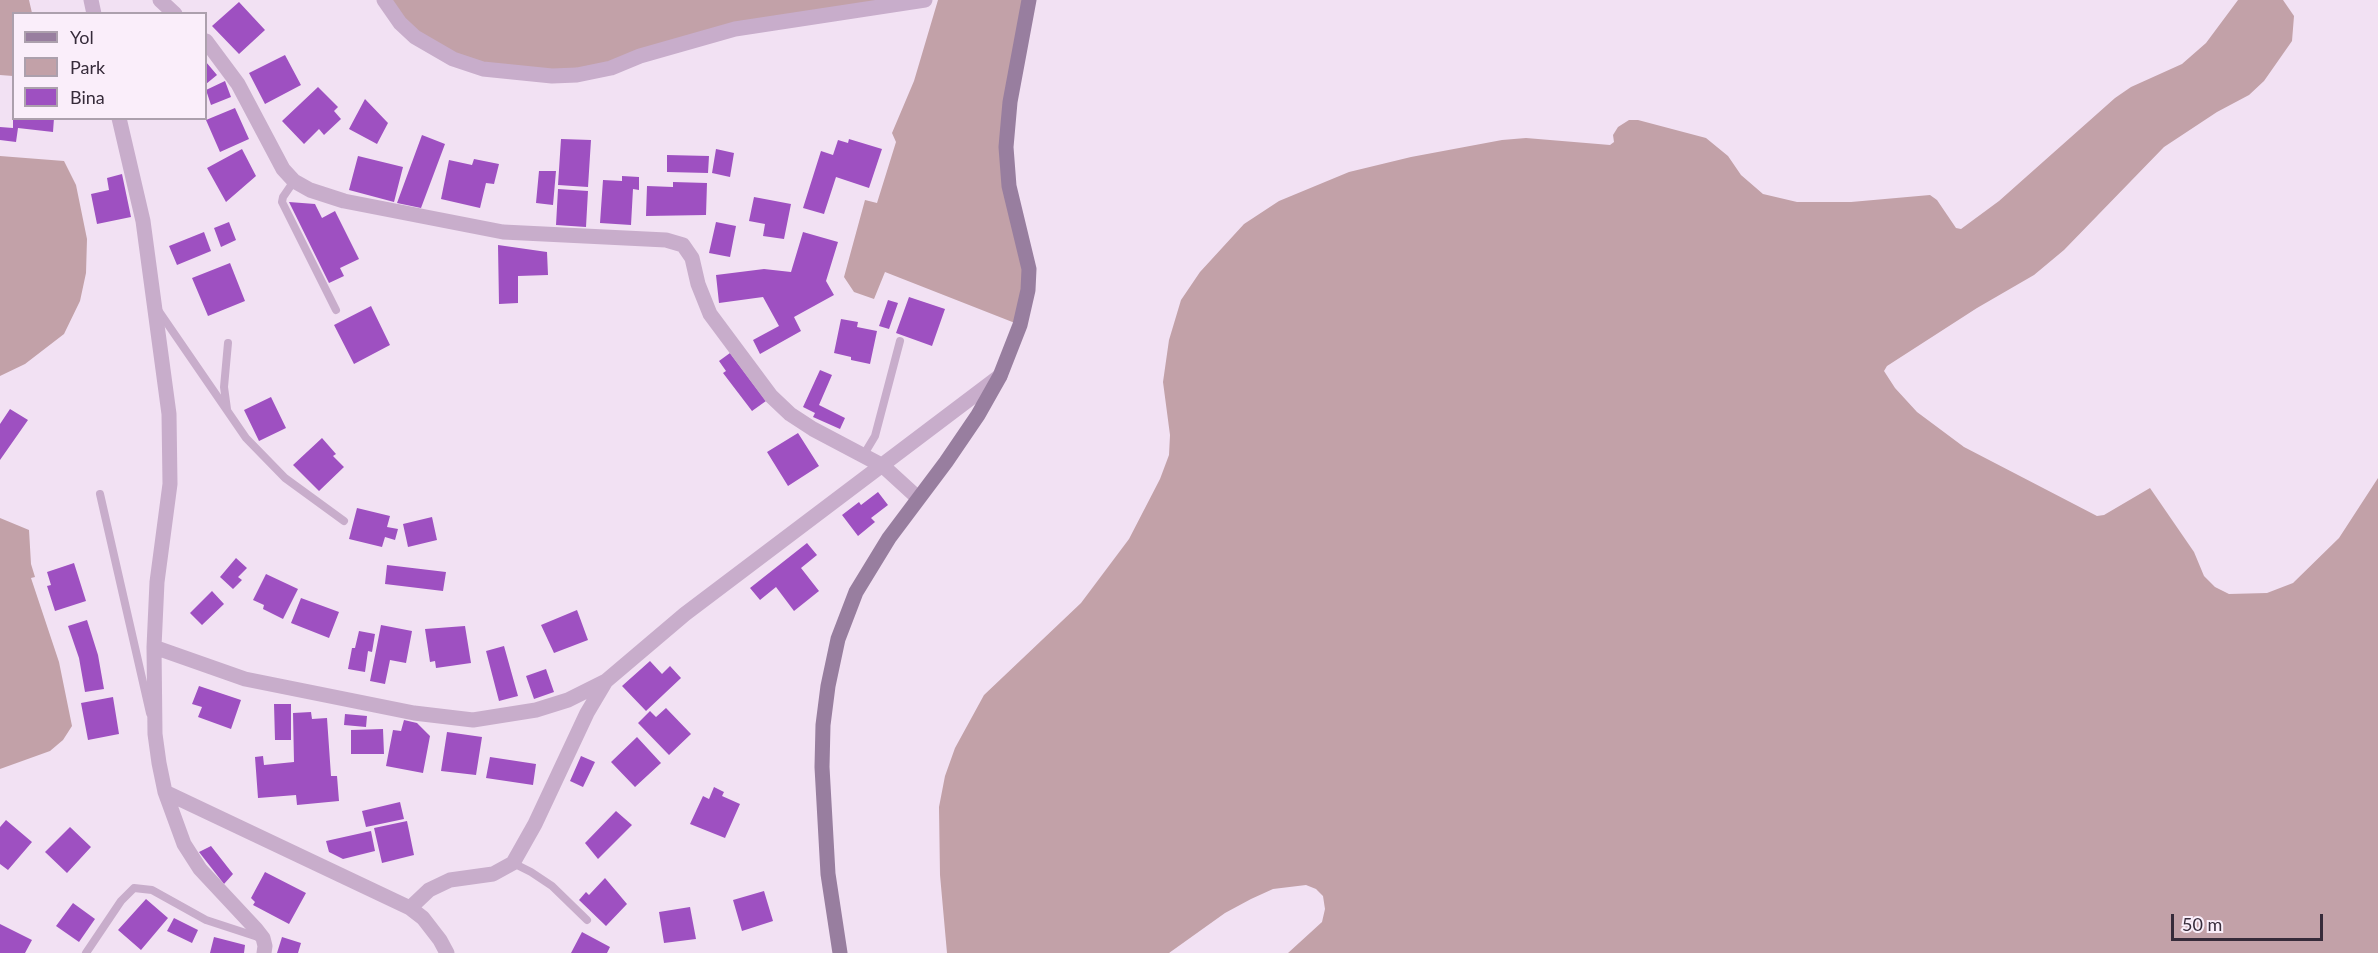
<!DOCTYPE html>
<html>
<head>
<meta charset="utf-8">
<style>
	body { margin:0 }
	#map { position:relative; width:2378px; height:953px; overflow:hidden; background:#f2e1f3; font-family:Lato,sans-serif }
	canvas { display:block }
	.legend { position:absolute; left:12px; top:12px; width:195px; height:108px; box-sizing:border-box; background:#faeefa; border:2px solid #aca0ad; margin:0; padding:8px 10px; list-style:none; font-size:18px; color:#362b3a }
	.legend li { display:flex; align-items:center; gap:12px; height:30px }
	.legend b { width:30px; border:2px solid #aca0ad }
	.scale { position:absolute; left:2171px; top:914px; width:152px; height:27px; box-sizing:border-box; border:3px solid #362b3a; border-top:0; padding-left:8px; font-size:18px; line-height:21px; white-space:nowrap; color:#362b3a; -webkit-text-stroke:4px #faeefa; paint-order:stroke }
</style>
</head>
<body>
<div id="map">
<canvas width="2378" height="953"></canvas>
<ul class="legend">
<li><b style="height:8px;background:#987e9f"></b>Yol</li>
<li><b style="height:16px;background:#c2a1a8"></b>Park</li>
<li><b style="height:16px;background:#9e50c1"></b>Bina</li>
</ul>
<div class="scale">50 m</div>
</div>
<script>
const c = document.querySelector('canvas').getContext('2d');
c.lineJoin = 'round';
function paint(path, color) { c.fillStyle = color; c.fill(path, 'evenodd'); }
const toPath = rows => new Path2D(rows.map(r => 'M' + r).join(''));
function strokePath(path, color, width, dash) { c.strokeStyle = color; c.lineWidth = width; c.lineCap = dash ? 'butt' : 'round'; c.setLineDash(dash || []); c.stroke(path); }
paint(toPath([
	[0,0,29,0,32,13,14,14,13,76,0,75],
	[384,0,925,0,735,29,611,68,523,75,431,48],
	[938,0,1029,0,1006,147,1029,269,1020,325,885,272,874,299,854,292,844,277,865,200,877,203,896,142,892,133,914,81],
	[2238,0,2283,0,2294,16,2292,41,2264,81,2249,95,2217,112,2164,147,2064,250,2034,275,1977,308,1887,366,1884,371,1895,388,1917,412,1964,447,2097,516,2104,515,2150,488,2194,552,2204,576,2215,587,2229,594,2267,593,2293,583,2339,538,2378,478,2378,953,1288,953,1322,922,1325,909,1323,896,1316,889,1306,885,1273,889,1251,899,1225,913,1169,953,947,953,940,875,939,807,945,776,955,748,984,695,1081,603,1129,539,1160,479,1169,455,1170,435,1163,382,1169,340,1181,300,1200,272,1244,224,1279,201,1349,172,1411,157,1502,140,1526,138,1610,145,1614,142,1613,135,1618,127,1629,120,1638,120,1706,138,1728,156,1741,175,1763,194,1797,202,1851,202,1930,195,1937,200,1956,228,1961,229,1999,201,2115,98,2131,87,2182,64,2206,43],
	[0,156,64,161,76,185,87,239,86,273,80,301,64,334,25,364,0,376],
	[0,518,29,530,31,564,35,577,31,578,59,662,72,726,63,740,50,751,0,769]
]), '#c2a1a8');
paint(toPath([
	[239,2,265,30,239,54,212,26],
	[285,55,301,85,265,104,249,73],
	[206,62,217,75,206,84],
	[225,81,231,97,211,105,206,90],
	[318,87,338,107,334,111,341,119,324,135,319,129,304,144,282,121],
	[365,99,388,123,377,144,349,129],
	[235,108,249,139,220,152,206,120],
	[13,118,54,118,53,132,18,128,16,142,0,140,0,127,13,128],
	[422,135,445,144,421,208,397,203],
	[561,139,591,140,588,187,558,185],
	[849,139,882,149,869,188,836,177,824,214,803,208,821,151,833,155,838,140,848,143],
	[242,149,256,176,226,202,207,168],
	[716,149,734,153,730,177,712,173],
	[667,155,709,156,708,173,667,172],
	[358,156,403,167,394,202,349,190],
	[474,159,499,164,494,184,486,183,480,208,441,199,449,160,472,165],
	[539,171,556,171,553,205,536,203],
	[122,174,131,217,97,224,91,194,109,190,107,178],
	[622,176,639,177,639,190,633,189,631,225,600,223,603,180,622,181],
	[673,182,707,183,706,215,646,216,647,186,673,187],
	[558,189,588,191,586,227,556,225],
	[754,197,791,204,784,239,763,236,765,224,749,221],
	[289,202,315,204,322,218,335,211,359,259,340,268,344,276,329,283],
	[229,222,236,240,221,247,214,228],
	[716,222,736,226,730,257,709,253],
	[204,232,211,251,177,265,169,246],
	[803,232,838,242,826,281,834,295,794,317,801,331,760,354,753,340,779,326,763,297,719,303,716,275,764,269,791,272],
	[498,245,547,252,548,275,518,276,518,303,499,304],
	[230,263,245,301,208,316,192,278],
	[909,297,945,309,932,346,896,333],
	[888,300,898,303,889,329,879,326],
	[371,306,390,345,354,364,334,325],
	[841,319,858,322,857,327,877,331,870,364,851,360,851,357,834,353],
	[730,353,766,401,752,411,723,373,726,371,719,361],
	[820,370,832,375,819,405,845,418,840,429,813,417,815,413,803,407],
	[271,397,286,428,259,441,244,410],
	[10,409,28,420,0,460,0,424],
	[798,433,819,466,788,486,767,452],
	[322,438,336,454,333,456,344,467,319,491,293,465],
	[878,492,888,505,871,518,875,522,858,536,842,515,859,502,861,505],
	[357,508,390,516,387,527,398,529,395,540,385,537,382,547,349,539],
	[432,517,437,540,408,547,403,524],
	[807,543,817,555,801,568,819,591,794,611,776,587,760,600,750,588],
	[236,558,247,568,238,577,242,580,233,589,220,577],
	[74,563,86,601,55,611,47,586,51,585,47,572],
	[387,565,446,572,443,591,385,584],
	[266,574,298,589,283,619,263,609,264,605,253,600],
	[212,591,224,604,202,625,190,613],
	[301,598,339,612,329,638,291,623],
	[577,610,588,640,554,653,541,625],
	[87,620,98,655,104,689,85,692,79,658,68,626],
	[381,625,412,631,406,663,390,660,385,684,370,681],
	[465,626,471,663,436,668,435,661,430,662,425,629],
	[359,631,375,634,372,652,368,651,365,672,348,669,352,648,355,648],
	[504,646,518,696,499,701,486,651],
	[650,661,662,674,670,666,681,678,646,711,622,686],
	[546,669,554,692,534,699,526,676],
	[199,686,241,700,231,729,198,717,202,707,192,704],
	[113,697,119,734,88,740,81,703],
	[274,704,291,704,291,740,275,740],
	[666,708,691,734,669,755,638,723,650,711,656,717],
	[311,712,312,719,327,718,331,776,337,776,339,801,297,805,296,795,258,798,255,757,263,756,264,765,294,762,293,713],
	[345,714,367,716,366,727,344,725],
	[404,720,417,723,430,736,423,773,386,766,393,730,401,731],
	[383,729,384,754,351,754,351,730],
	[447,732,482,737,476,775,441,771],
	[637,737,661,763,635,787,611,762],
	[581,756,595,762,583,787,570,781],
	[490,757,536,764,533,785,486,778],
	[714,787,724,792,722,796,740,804,725,838,690,824,703,796,709,799],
	[400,802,404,819,366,827,362,811],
	[616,811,632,825,598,859,585,843],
	[6,820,32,842,8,870,0,864,0,827],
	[407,821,414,855,382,863,374,828],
	[70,827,91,847,67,873,45,852],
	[371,831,375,851,343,859,329,852,326,841],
	[211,846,233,874,224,884,199,852],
	[265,872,306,893,289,924,253,905,255,902,251,898],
	[605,878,627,904,606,926,579,900,586,892,589,895],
	[764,891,773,921,742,931,733,900],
	[146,899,168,918,141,950,118,930],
	[73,903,95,919,79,942,56,926],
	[690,907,696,939,664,943,659,912],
	[174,918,198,930,192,943,167,931],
	[0,924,32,940,25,953,0,953],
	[582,932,610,947,607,953,571,953],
	[214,937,245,945,244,953,210,953],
	[282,937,301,943,298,953,277,953]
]), '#9e50c1');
strokePath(toPath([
	[294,181,283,197,282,202,336,310],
	[158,310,246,438,285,478,344,521],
	[227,409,224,387,228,343],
	[863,456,875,436,900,341],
	[100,494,150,713],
	[513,863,531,872,552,886,587,920],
	[86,953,121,901,134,888,152,890,206,920,261,938]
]), '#c8adcb', 8);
strokePath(toPath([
	[91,0,94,14],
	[160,0,175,14],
	[384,0,400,23,415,37,453,59,483,69,552,76,577,75,611,68,640,56,735,29,925,0],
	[206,41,238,84,283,169,294,181,310,190,344,201,503,232,666,240,683,245,692,258,698,284,710,314,771,396,790,414,813,429,883,466,918,498],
	[119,118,143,221,169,414,170,484,157,582,154,647,155,734,159,763,165,792,184,844,200,869,256,929,263,938,265,946,264,953],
	[154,647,245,679,414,713,473,720,536,710,568,700,606,681,685,614,1000,376],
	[165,792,410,908,423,918,440,940,447,953],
	[410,908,429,890,450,880,493,874,513,863,535,824,587,713,606,681]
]), '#c8adcb', 15);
strokePath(toPath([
	[840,953,828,874,822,767,823,725,828,686,838,639,856,592,889,538,946,462,978,415,1000,376,1020,325,1028,290,1029,269,1009,186,1006,147,1010,102,1029,0]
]), '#987e9f', 15);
</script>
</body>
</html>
